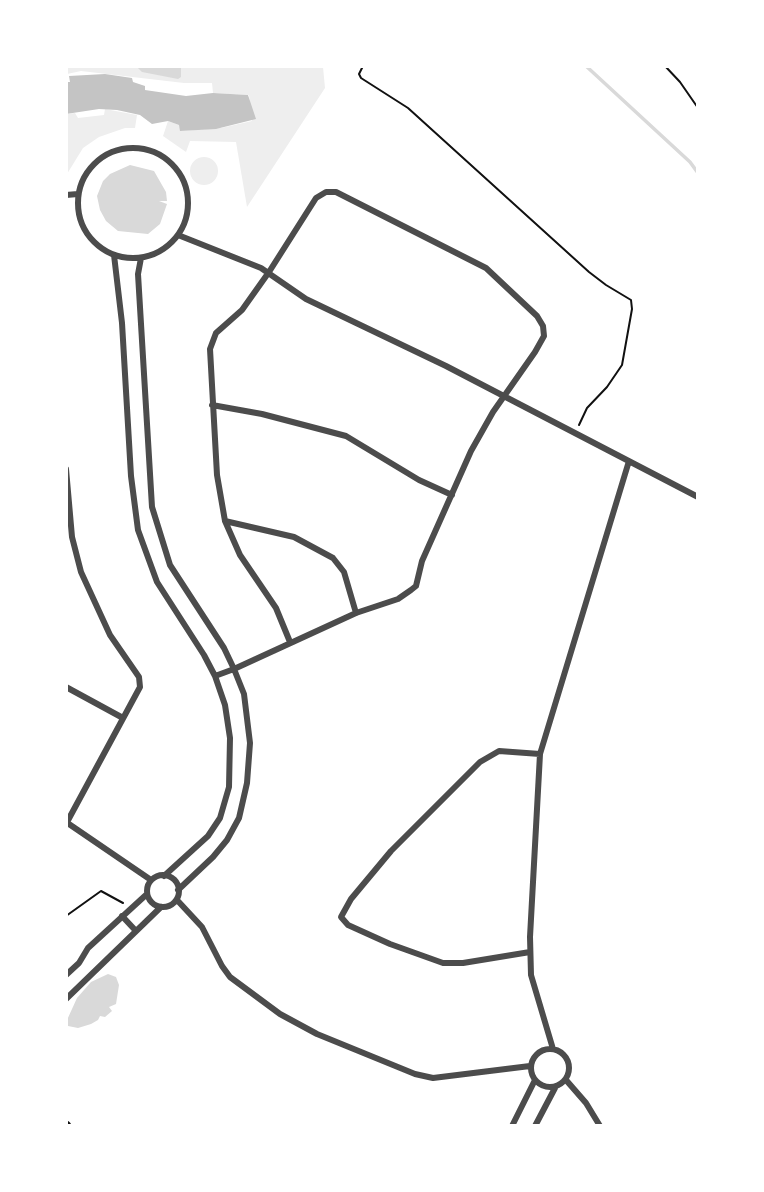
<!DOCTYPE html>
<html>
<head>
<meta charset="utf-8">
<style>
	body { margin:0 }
	#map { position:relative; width:764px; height:1192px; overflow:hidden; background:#fff; font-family:"Source Sans 3",sans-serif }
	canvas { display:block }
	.frame { position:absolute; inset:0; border:68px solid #fff; pointer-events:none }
</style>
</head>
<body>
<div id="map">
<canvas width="764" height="1192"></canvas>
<div class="frame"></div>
</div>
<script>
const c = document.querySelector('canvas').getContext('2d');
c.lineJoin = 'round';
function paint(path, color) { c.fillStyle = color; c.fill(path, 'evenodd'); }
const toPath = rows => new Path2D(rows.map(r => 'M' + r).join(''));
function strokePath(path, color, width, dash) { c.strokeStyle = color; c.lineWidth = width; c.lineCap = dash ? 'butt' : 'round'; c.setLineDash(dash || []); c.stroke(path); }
paint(toPath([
	[66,67,323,67,325,88,247,207,236,142,190,141,186,152,163,136,168,121,179,125,181,131,221,128,252,121,249,95,213,93,212,83,184,83,81,71,67,74],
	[105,109,137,115,135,128,125,128,99,137,83,148,67,174,67,114,75,113,78,118,104,115],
	'190 171a14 14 0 1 1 28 0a14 14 0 1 1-28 0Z'
]), '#eee');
paint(toPath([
	[136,66,181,67,181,77,178,79,142,72],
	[130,165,154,171,166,192,167,201,159,201,167,204,160,224,148,234,118,231,106,221,100,210,97,196,103,181,110,174],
	[108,974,116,977,119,985,116,1004,109,1007,112,1011,105,1017,100,1016,98,1020,91,1024,78,1028,68,1026,67,1020,77,998,91,982]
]), '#d9d9d9');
strokePath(toPath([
	[586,66,690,162,698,173]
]), '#d9d9d9', 3.5);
paint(toPath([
	[105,74,132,78,133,82,145,86,145,90,186,96,213,93,248,95,256,119,216,129,180,131,179,125,168,121,152,124,140,115,117,110,99,109,66,114,66,82,70,82,69,76]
]), '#c4c4c4');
strokePath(toPath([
	[363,66,359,74,361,78,408,108,589,272,606,285,631,300,632,309,622,365,607,387,587,408,579,425],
	[665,66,680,82,698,108],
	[66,916,101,891,123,903]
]), '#111', 2);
strokePath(toPath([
	'78 203a55 55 0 1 1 110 0a55 55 0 1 1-110 0Z',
	[66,195,78,194],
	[178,235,261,268,306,299,446,366,698,497],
	[114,255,122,323,131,476,138,530,157,582,204,655,215,676,225,705,230,738,229,787,220,818,208,836,164,876],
	[141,258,138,274,152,507,170,565,224,648,234,669,244,694,250,743,247,783,239,818,227,840,213,857,178,890],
	[212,405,262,414,346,436,419,480,452,495],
	[66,469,72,537,81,572,110,635,139,677,140,687,66,824],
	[225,521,294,537,333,558,344,572,356,613],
	[215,676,234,669,356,613,398,599,411,590,416,586,422,561,471,451,493,412,535,352,544,336,543,326,537,316,486,268,336,192,326,192,316,198,269,272,242,310,216,333,210,349,217,475,225,521,240,555,276,608,290,642],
	[66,687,123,718],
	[66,822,151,880],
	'147 891a16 16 0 1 1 32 0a16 16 0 1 1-32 0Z',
	[177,900,202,927,222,966,230,977,280,1014,317,1034,415,1074,433,1078,530,1066],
	[122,916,136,931],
	[530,952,463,963,443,963,390,944,348,925,341,917,351,899,391,851,480,762,499,751,540,754],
	[66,975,79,963,88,948,147,894],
	[66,999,161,907],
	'531 1068a19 19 0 1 1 38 0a19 19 0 1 1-38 0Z',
	[553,1049,531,975,530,937,540,754,629,461],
	[566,1080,586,1103,600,1126],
	[512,1126,535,1080],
	[535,1126,555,1088]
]), '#4c4c4c', 6);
strokePath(toPath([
	[66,1125,67,1126]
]), '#111', 9);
</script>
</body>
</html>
